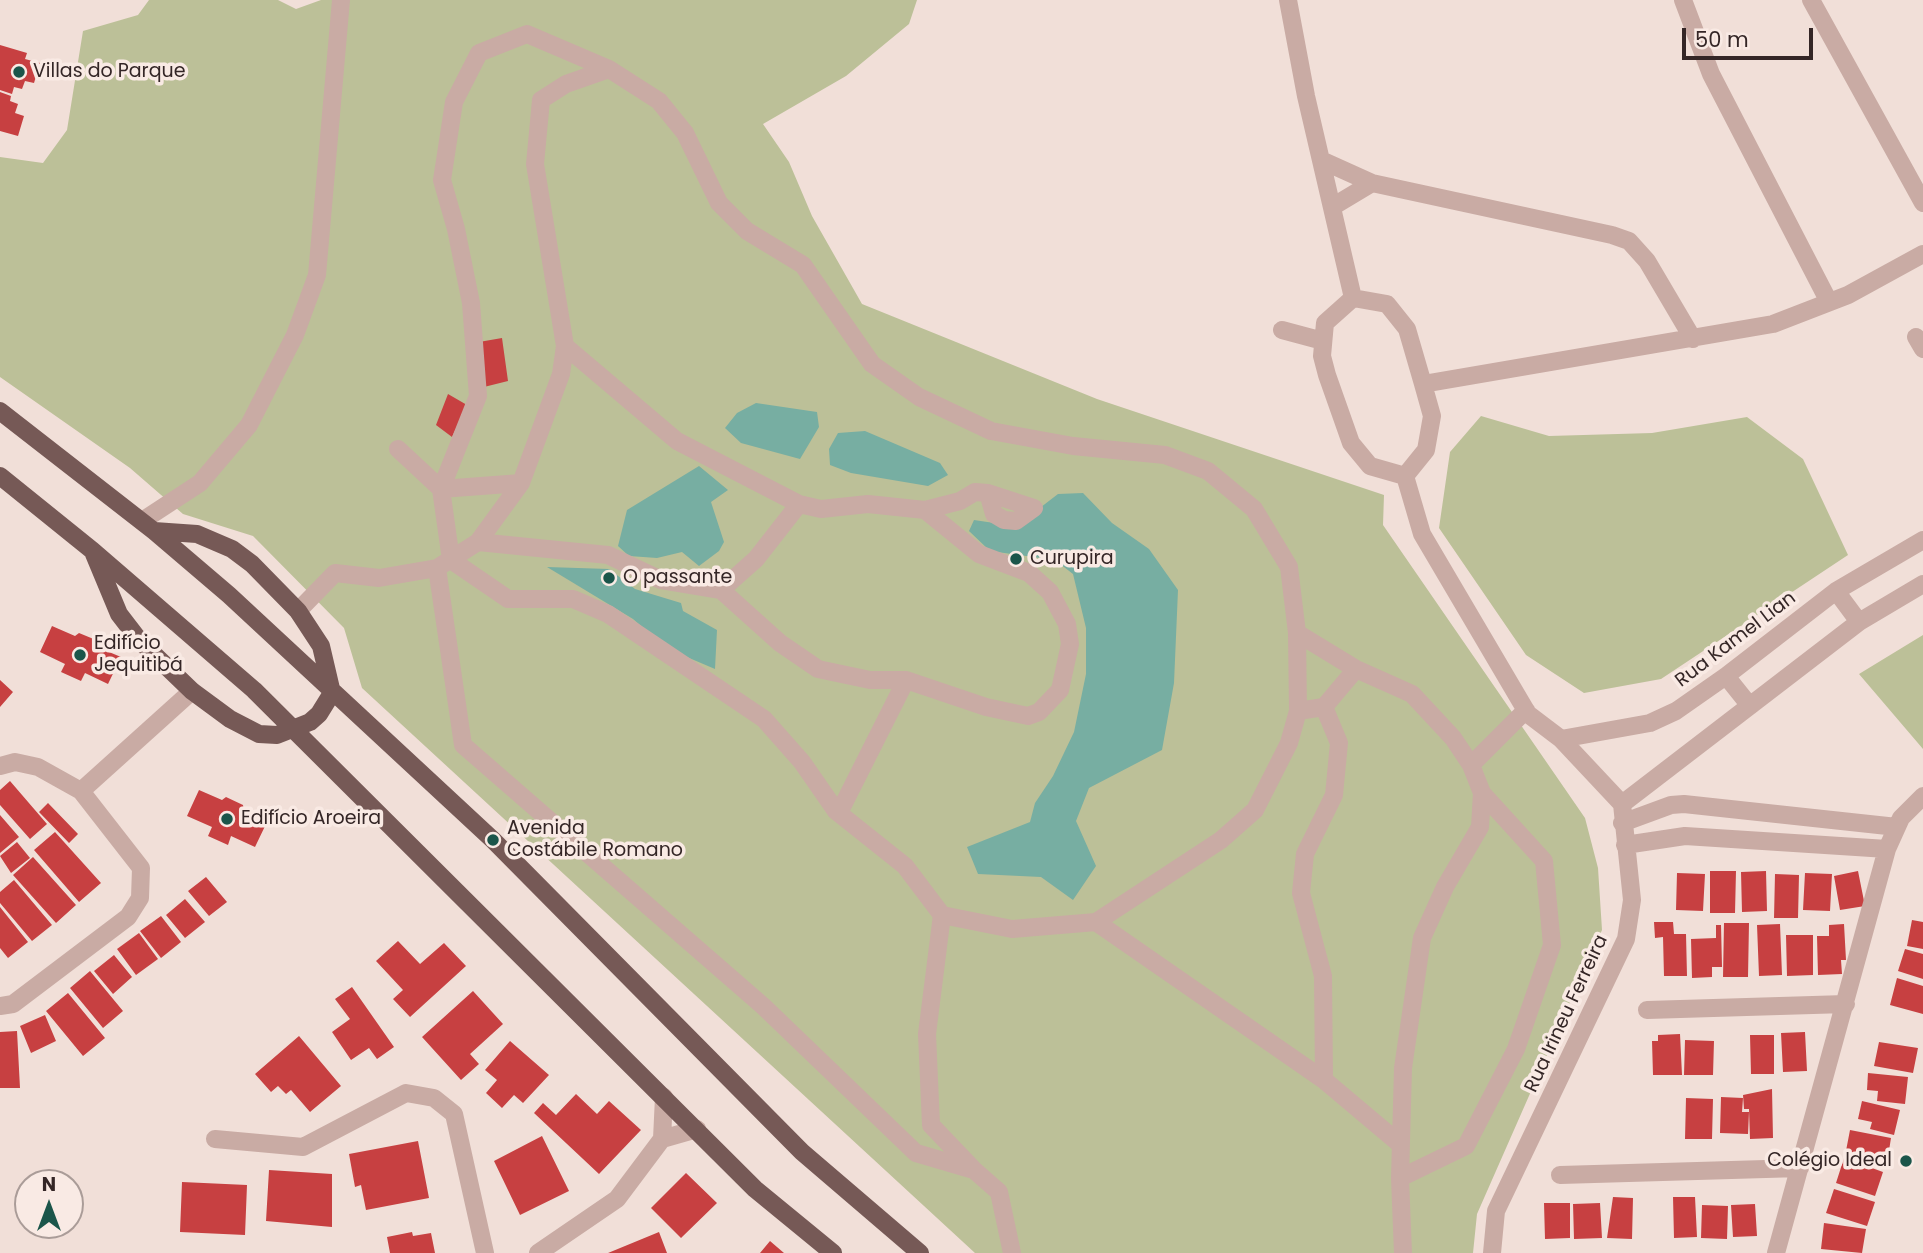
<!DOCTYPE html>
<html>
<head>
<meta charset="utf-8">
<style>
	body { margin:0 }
	#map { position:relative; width:1923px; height:1253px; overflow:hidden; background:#f1dfd8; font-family:Poppins,sans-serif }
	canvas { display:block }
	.north { position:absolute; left:14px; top:1169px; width:70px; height:70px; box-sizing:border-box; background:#f9eae4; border:2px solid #aa9c98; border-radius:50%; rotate:0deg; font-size:19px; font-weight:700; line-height:28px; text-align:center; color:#342626 }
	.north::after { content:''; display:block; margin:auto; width:24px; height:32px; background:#1b554a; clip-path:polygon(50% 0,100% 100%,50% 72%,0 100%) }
	.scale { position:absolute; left:1682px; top:28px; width:131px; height:32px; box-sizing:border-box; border:4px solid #342626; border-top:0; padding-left:9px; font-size:21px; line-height:24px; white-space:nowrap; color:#342626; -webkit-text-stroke:5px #f9eae4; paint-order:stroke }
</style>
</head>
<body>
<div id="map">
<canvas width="1923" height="1253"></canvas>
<div class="north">N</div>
<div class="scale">50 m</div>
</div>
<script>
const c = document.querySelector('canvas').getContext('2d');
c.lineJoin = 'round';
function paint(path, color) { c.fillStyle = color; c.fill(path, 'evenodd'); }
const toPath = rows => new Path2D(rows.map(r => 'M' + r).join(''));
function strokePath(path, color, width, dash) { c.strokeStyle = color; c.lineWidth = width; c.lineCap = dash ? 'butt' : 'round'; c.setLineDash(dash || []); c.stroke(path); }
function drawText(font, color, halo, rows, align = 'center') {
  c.font = font + ' Poppins,sans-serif'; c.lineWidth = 7; c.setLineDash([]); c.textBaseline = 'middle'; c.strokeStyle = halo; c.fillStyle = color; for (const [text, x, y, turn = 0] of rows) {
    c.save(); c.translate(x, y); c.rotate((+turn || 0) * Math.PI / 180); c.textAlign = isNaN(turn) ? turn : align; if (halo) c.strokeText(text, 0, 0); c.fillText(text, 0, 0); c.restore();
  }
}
paint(toPath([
	[149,0,278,0,296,9,321,0,917,0,909,24,846,76,763,124,789,162,812,216,862,304,1097,399,1384,495,1383,525,1585,818,1598,868,1602,930,1477,1214,1473,1253,975,1253,362,688,344,628,253,536,183,514,130,468,0,377,0,157,43,163,67,130,83,31,138,15],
	[1481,416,1549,436,1652,433,1747,417,1803,459,1848,555,1661,679,1584,693,1526,655,1439,528,1450,452],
	[1923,635,1923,749,1859,674]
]), '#bcc098');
paint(toPath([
	[756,403,817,412,819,427,800,459,741,443,725,428,737,413],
	[865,431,940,463,948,475,928,486,851,473,830,465,829,449,838,433],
	[699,466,728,490,711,502,724,542,719,551,699,566,682,552,657,558,629,556,618,546,627,510],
	[1083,493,1112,523,1149,549,1178,590,1174,683,1162,750,1089,788,1076,821,1096,866,1073,900,1041,877,978,874,967,847,1030,822,1035,803,1053,776,1074,732,1086,674,1086,628,1073,574,1055,560,990,551,969,531,974,520,1021,527,1032,514,1058,494],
	[547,567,609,569,635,589,681,603,683,611,717,630,715,669,668,649,633,619]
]), '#77aea2');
paint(toPath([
	[0,45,27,53,25,59,40,63,34,83,25,81,22,89,14,87,12,94,0,90],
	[0,92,11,96,10,101,18,104,15,113,24,116,18,136,0,131],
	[502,338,508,381,484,387,479,342],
	[448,394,467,405,452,437,436,425],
	[52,626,75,636,79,633,96,640,97,647,121,657,108,684,85,673,81,681,61,672,65,664,40,652],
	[0,680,13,692,0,707],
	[10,781,47,824,30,839,0,805,0,790],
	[199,790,222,800,226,797,243,805,244,811,267,822,255,847,231,836,228,845,208,836,212,827,187,816],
	[48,803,78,834,69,843,39,812],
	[0,815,19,837,0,853],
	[55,832,101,883,79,902,34,850],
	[17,842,30,858,11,873,0,856],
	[33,857,76,905,56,923,13,875],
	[1710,871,1736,871,1735,913,1710,913],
	[1766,871,1767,911,1742,912,1741,872],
	[1858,871,1865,906,1840,910,1834,876],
	[1677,873,1705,874,1703,911,1676,910],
	[1805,873,1832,874,1830,911,1803,910],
	[1775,874,1799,875,1798,918,1774,918],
	[206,877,227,902,209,916,188,891],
	[14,880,52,925,32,941,0,903,0,892],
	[185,899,205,922,185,938,166,915],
	[0,907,28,942,8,958,0,948],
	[161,916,181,942,161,958,140,931],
	[1912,920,1923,922,1923,949,1907,946],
	[1654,922,1673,922,1674,934,1686,934,1687,976,1664,976,1663,937,1655,938],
	[1724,923,1749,923,1748,977,1723,977],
	[1780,924,1782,975,1759,976,1757,925],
	[1844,924,1846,960,1841,960,1842,974,1818,975,1817,936,1829,936,1829,925],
	[1716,925,1721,925,1722,967,1712,967,1712,977,1692,978,1691,939,1716,938],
	[139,933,158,959,136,975,117,949],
	[1786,935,1813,935,1813,975,1787,976],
	[398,941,420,964,444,943,466,966,410,1017,393,999,403,990,376,961],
	[1905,949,1923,954,1923,979,1898,971],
	[114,955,132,977,113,994,94,971],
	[90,971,123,1011,103,1028,70,988],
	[1897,978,1923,986,1923,1014,1890,1005],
	[352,987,394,1047,377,1059,369,1048,351,1060,332,1032,350,1019,335,999],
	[473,991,503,1024,470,1054,479,1064,461,1080,422,1037],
	[68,993,105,1038,83,1056,46,1011],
	[45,1015,56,1041,31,1053,20,1026],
	[17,1031,20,1088,0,1088,0,1032],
	[1805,1032,1807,1071,1783,1072,1781,1033],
	[1680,1034,1682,1075,1653,1075,1652,1041,1658,1041,1658,1035],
	[1750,1035,1774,1035,1774,1074,1751,1074],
	[299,1036,341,1086,310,1112,291,1090,286,1094,278,1086,271,1092,255,1074],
	[1685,1040,1714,1041,1713,1075,1684,1075],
	[510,1041,549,1075,523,1103,514,1095,502,1108,486,1093,497,1080,485,1070],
	[1879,1042,1918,1048,1913,1073,1874,1066],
	[1868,1073,1908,1077,1905,1104,1877,1101,1878,1091,1867,1090],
	[1772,1089,1773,1138,1750,1139,1749,1109,1744,1109,1743,1095],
	[576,1094,597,1114,609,1101,641,1130,599,1174,534,1113,543,1103,556,1115],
	[1721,1097,1743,1098,1742,1112,1749,1112,1748,1134,1720,1133],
	[1686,1098,1713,1099,1712,1139,1685,1139],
	[1862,1101,1900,1110,1894,1135,1870,1129,1872,1122,1858,1119],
	[1850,1130,1891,1138,1887,1163,1845,1156],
	[542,1136,569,1191,520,1215,494,1161],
	[418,1141,429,1198,366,1210,361,1185,355,1187,349,1154],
	[1844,1158,1883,1172,1875,1196,1836,1183],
	[269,1170,332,1174,332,1227,266,1221],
	[686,1173,717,1203,681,1238,651,1208],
	[182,1182,247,1185,245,1235,180,1232],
	[1834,1189,1875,1202,1867,1226,1826,1213],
	[1613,1197,1633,1198,1632,1239,1607,1238],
	[1673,1197,1695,1197,1697,1237,1674,1238],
	[1544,1203,1570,1203,1570,1238,1545,1239],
	[1600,1203,1602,1238,1574,1239,1573,1204],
	[1755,1204,1757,1236,1733,1237,1731,1205],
	[1702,1205,1728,1206,1727,1239,1701,1238],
	[1824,1223,1866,1229,1862,1253,1821,1249],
	[412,1232,413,1236,431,1233,435,1253,390,1253,387,1237],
	[659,1232,667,1253,608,1253],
	[770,1241,784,1253,760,1253]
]), '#c74041');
strokePath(toPath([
	[1288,0,1306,96,1353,298],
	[1683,0,1711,74,1829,302],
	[1811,0,1923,203],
	[1321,160,1372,183,1612,235,1629,241,1647,261,1693,339],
	[1332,207,1372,183],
	[1353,298,1325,323,1322,356,1327,375,1351,443,1370,466,1405,476],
	[1353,298,1387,304,1407,329,1423,384,1432,416,1426,450,1405,476],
	[1282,330,1323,341],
	[1916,337,1923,349],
	[565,346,535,164,541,100,566,84,609,69,659,101,685,133,719,203,747,231,803,265,872,364,919,397,991,431,1073,446,1165,455,1208,471,1254,509,1289,567,1297,633,1298,711,1289,743,1255,810,1221,840,1096,922,1012,929,942,915,905,866,836,811,802,762,764,719,608,614,573,599,508,599,451,560,441,489,478,396,471,303,456,229,442,180,454,102,479,53,527,34,609,69],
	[1423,384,1773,324,1848,295,1923,254],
	[398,449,441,489,521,483],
	[1405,476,1422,534,1528,714,1561,739,1622,804,1632,900,1626,939,1496,1211,1492,1253],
	[799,504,821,509,868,504,925,510,979,554,1029,573,1050,592,1067,624,1070,644,1060,690,1039,712,1028,716,986,707,906,680,870,680,818,669,780,643,721,590,756,559,799,504],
	[925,510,960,501,975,492,988,493,1034,508,1016,521,1004,520,994,514,988,493],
	[142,521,200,483,249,425,295,335,317,275,341,0],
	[437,568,463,745,763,1006,916,1153,974,1170,999,1192,1012,1253],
	[721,590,661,580,608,555,478,542,521,483,561,374,565,346,677,441,799,504],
	[1836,591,1859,622],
	[298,611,335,573,379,578,437,568,478,542],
	[1297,633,1356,669,1412,694,1453,738,1471,765,1526,710],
	[1726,676,1750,706],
	[1324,707,1339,743,1334,795,1305,854,1301,893,1323,976,1324,1080,1400,1144],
	[1298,711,1324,707,1356,669],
	[1561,739,1650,723,1676,711,1726,676,1836,591,1923,540],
	[0,766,15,762,38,767,81,791,141,868,140,898,128,917,13,1004,0,1006],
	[81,791,192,691],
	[1622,804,1859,622,1923,584],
	[839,813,906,680],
	[1622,823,1671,805,1684,804,1897,827],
	[1625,845,1685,836,1887,849],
	[942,915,927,1034,931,1125,974,1170],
	[1096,922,1324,1080],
	[1647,1010,1846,1004],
	[215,1139,303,1147,406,1093,434,1098,454,1114,485,1253],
	[662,1139,697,1129],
	[1560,1175,1800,1168],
	[1400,1178,1403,1068,1422,938,1445,887,1480,827,1482,793],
	[538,1253,617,1199,662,1139,664,1097],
	[1403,1253,1400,1178,1466,1146,1516,1049,1552,945,1544,861,1482,793,1471,765],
	[1776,1253,1887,849,1901,818,1923,796]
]), '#c9aba4', 18);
strokePath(toPath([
	[0,411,154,531,229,595,493,840,802,1152,920,1253],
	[0,476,93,551,254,690,755,1189,833,1253],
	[94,554,119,614,139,640,192,691,230,719,259,734,277,735,310,722,319,714,332,693,321,646,298,611,252,564,232,549,197,534,154,531]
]), '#765956', 18);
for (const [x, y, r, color] of [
	[19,72,7,"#1b554a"],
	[1016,559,7,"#1b554a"],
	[609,578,7,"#1b554a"],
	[80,655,7,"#1b554a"],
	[227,819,7,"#1b554a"],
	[493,840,7,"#1b554a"],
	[1906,1161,7,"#1b554a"]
]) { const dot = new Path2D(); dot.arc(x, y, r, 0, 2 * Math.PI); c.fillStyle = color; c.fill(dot); strokePath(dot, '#f9eae4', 2.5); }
drawText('19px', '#342626', '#f9eae4', [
	["Villas do Parque",33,72],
	["Curupira",1030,559],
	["O passante",623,578],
	["Edifício",94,644],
	["Jequitibá",94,666],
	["Edifício Aroeira",241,819],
	["Avenida",507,829],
	["Costábile Romano",507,851],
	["Colégio Ideal",1892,1161,"right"]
], 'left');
drawText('19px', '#342626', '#f9eae4', [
	["Rua Kamel Lian",1736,640,-37],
	["Rua Irineu Ferreira",1567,1014,-65]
]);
</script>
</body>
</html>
